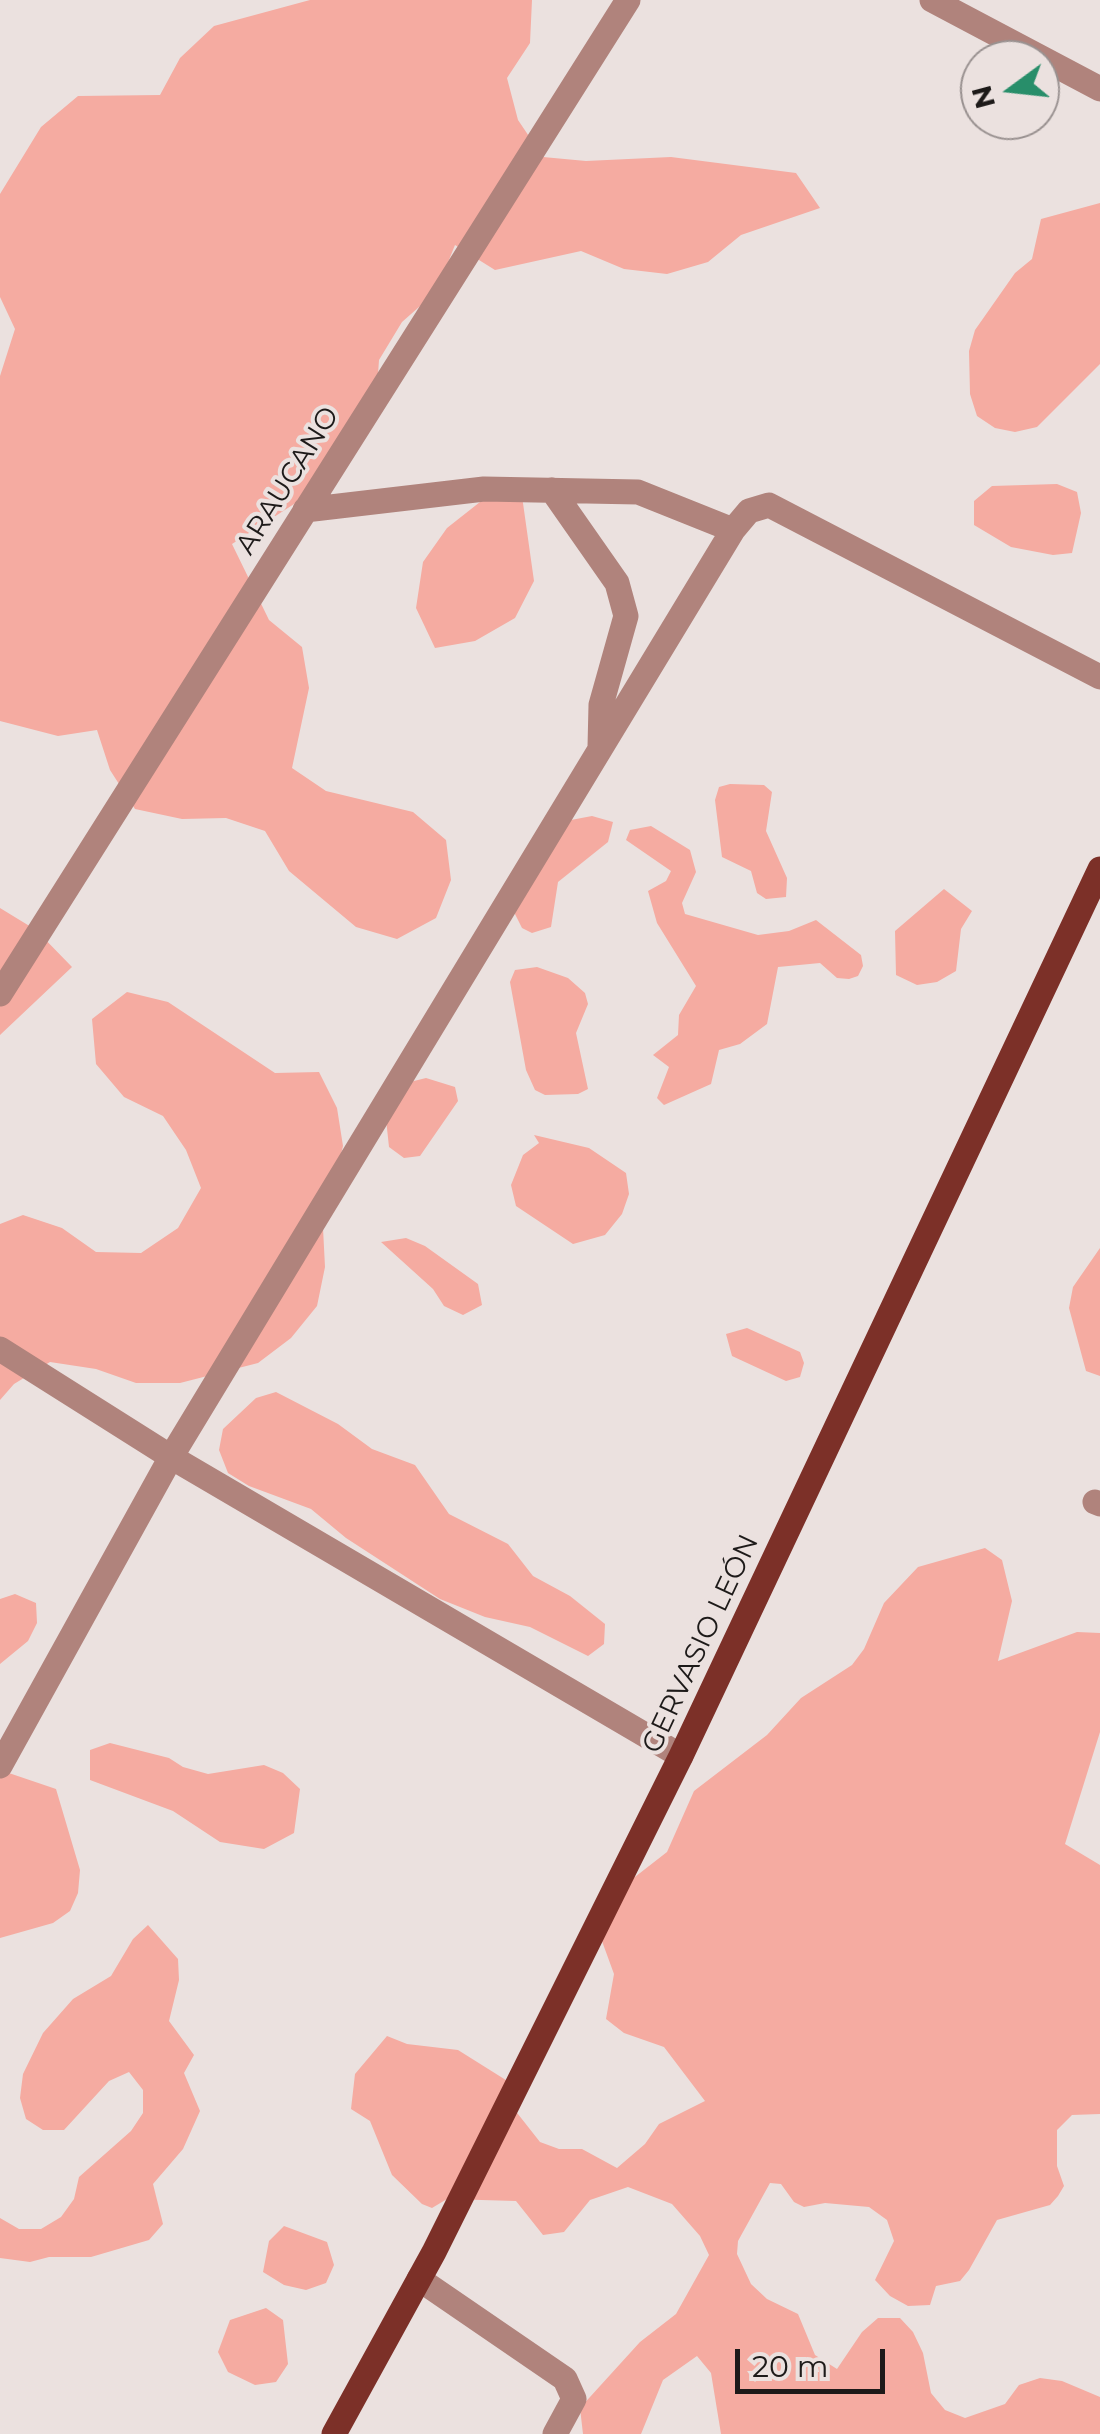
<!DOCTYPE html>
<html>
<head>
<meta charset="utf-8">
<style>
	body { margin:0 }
	#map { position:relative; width:1100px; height:2434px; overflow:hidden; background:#ebe1df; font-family:Montserrat,sans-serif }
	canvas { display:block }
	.north { position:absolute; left:960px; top:40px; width:100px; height:100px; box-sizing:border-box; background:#ebe1df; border:2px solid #999190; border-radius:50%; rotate:255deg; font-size:28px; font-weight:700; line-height:40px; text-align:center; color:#1d1a19 }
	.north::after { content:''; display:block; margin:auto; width:35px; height:45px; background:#288e6a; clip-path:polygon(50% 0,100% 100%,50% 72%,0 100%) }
	.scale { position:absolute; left:735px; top:2349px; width:150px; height:45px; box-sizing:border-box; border:5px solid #1d1a19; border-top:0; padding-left:12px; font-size:30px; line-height:35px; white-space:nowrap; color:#1d1a19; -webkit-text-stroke:8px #ebe1df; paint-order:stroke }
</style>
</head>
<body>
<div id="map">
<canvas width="1100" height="2434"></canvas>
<div class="north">N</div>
<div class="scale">20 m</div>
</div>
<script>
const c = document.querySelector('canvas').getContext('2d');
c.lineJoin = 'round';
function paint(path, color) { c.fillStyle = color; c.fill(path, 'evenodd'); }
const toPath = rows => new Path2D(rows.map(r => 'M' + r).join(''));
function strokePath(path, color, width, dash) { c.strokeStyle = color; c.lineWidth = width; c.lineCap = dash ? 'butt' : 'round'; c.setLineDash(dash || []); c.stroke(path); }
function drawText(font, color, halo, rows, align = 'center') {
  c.font = font + ' Montserrat,sans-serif'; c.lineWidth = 8; c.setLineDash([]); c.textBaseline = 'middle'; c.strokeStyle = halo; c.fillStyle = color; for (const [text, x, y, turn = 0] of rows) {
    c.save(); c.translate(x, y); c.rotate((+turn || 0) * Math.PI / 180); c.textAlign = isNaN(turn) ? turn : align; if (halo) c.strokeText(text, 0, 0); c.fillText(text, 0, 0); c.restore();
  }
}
paint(toPath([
	[310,0,532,0,530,43,507,78,518,120,543,157,586,161,671,157,796,173,820,208,741,235,708,262,667,274,624,269,581,251,495,270,455,245,436,292,402,322,379,360,376,403,336,477,232,544,269,620,302,647,309,688,292,768,326,791,413,812,446,840,451,880,436,918,397,939,356,927,289,871,265,831,226,818,182,819,135,809,110,770,97,730,58,736,0,721,0,376,15,329,0,297,0,194,41,127,78,96,160,95,180,58,214,26],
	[1100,203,1100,364,1037,427,1015,432,995,428,977,416,970,394,969,351,975,330,1015,273,1032,259,1041,219],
	[1057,484,1077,492,1081,513,1072,553,1053,555,1011,547,974,525,974,501,992,486],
	[521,489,534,581,515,618,475,641,435,648,416,608,423,562,447,528,480,502],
	[730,784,764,785,772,792,766,831,787,878,786,897,766,899,757,893,751,871,722,857,715,800,719,787],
	[592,816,613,822,608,842,558,882,551,927,532,933,522,928,513,910,571,820],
	[651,826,690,850,696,872,682,903,685,914,758,935,789,931,816,920,861,955,863,966,858,976,849,979,837,978,820,963,778,967,767,1024,740,1044,719,1050,711,1084,664,1105,657,1098,669,1067,653,1055,678,1035,679,1015,696,986,657,923,648,891,666,881,671,871,626,840,630,830],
	[944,889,972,911,961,929,956,971,937,982,917,985,896,975,895,931],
	[0,908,36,930,72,967,0,1035],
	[537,967,568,978,585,993,588,1004,576,1033,588,1089,578,1094,545,1095,535,1090,526,1070,510,982,515,970],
	[127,992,168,1002,275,1073,319,1072,337,1108,343,1146,323,1228,325,1267,317,1306,291,1338,258,1363,180,1383,136,1383,96,1369,50,1362,14,1384,0,1400,0,1224,23,1215,62,1228,96,1252,141,1253,178,1228,201,1188,186,1150,163,1116,124,1097,96,1064,92,1019],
	[426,1078,455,1087,458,1101,420,1156,404,1158,389,1147,386,1119,410,1082],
	[534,1135,589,1148,626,1173,629,1194,622,1214,605,1235,573,1244,516,1206,511,1185,523,1155,539,1143],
	[406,1238,425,1246,478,1284,482,1305,463,1315,444,1306,433,1289,381,1242],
	[1100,1248,1100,1376,1086,1371,1069,1308,1073,1287],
	[747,1328,800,1352,804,1363,800,1377,786,1381,732,1356,726,1334],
	[276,1392,338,1424,372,1449,415,1465,449,1514,508,1544,533,1576,570,1596,605,1624,604,1644,588,1656,530,1627,485,1617,440,1599,346,1538,311,1509,249,1486,228,1473,219,1450,223,1429,256,1398],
	[985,1548,1002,1560,1012,1601,998,1661,1077,1632,1100,1633,1100,1732,1065,1844,1100,1865,1100,2114,1072,2115,1057,2130,1057,2166,1064,2186,1058,2196,1050,2205,997,2220,969,2270,960,2281,936,2286,930,2305,908,2306,890,2296,875,2280,894,2241,887,2220,869,2207,825,2203,804,2207,794,2202,781,2184,770,2183,738,2241,737,2254,751,2284,767,2299,798,2314,815,2355,837,2369,862,2332,878,2318,900,2318,913,2332,923,2353,931,2393,945,2410,965,2418,1005,2404,1019,2385,1040,2378,1062,2381,1100,2397,1100,2434,721,2434,711,2373,697,2356,663,2380,641,2434,583,2434,580,2408,640,2342,676,2314,709,2255,700,2236,672,2204,628,2187,590,2200,564,2232,543,2235,516,2201,447,2199,432,2208,422,2204,392,2175,370,2121,351,2109,355,2074,387,2036,407,2044,458,2050,509,2082,514,2109,540,2142,559,2149,582,2149,617,2168,645,2144,659,2124,705,2101,664,2047,624,2033,606,2019,614,1974,599,1933,631,1880,667,1852,694,1791,767,1735,801,1698,852,1665,864,1649,884,1603,918,1567],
	[15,1594,36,1603,37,1623,28,1641,0,1664,0,1599],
	[110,1743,169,1758,183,1767,208,1774,264,1765,283,1773,300,1789,294,1833,264,1849,220,1842,173,1811,90,1780,90,1750],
	[0,1770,56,1789,80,1870,78,1893,70,1911,53,1923,0,1938],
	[148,1925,178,1959,179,1980,169,2021,194,2055,184,2073,200,2111,183,2149,153,2184,163,2224,149,2240,91,2257,49,2257,30,2262,0,2258,0,2218,19,2229,41,2229,61,2217,74,2199,79,2177,131,2131,143,2113,143,2090,129,2072,109,2081,64,2130,43,2130,26,2119,20,2098,23,2074,43,2033,73,1999,111,1976,133,1939],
	[284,2226,327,2242,334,2265,326,2283,306,2290,284,2285,263,2272,269,2241],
	[266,2308,283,2320,288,2364,276,2382,255,2385,228,2372,218,2352,230,2320]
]), '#f5aba1');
strokePath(toPath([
	[1095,1502,1100,1504],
	[419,2279,565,2379,574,2399,555,2434]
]), '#b0837c', 25);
strokePath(toPath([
	[932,0,1100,89],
	[552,490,617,583,626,616,601,705,600,747],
	[305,510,484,489,638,492,733,530,749,511,769,505,1100,677],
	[0,994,628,0],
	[0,1349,171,1457,681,1756],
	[0,1766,171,1457,733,530]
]), '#b0837c', 25);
strokePath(toPath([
	[334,2434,434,2252,681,1756,1100,869]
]), '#7c3028', 25);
drawText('28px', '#1d1a19', '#ebe1df', [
	["ARAUCANO",288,481,-58],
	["GERVASIO LEÓN",701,1644,-65]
]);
</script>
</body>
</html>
